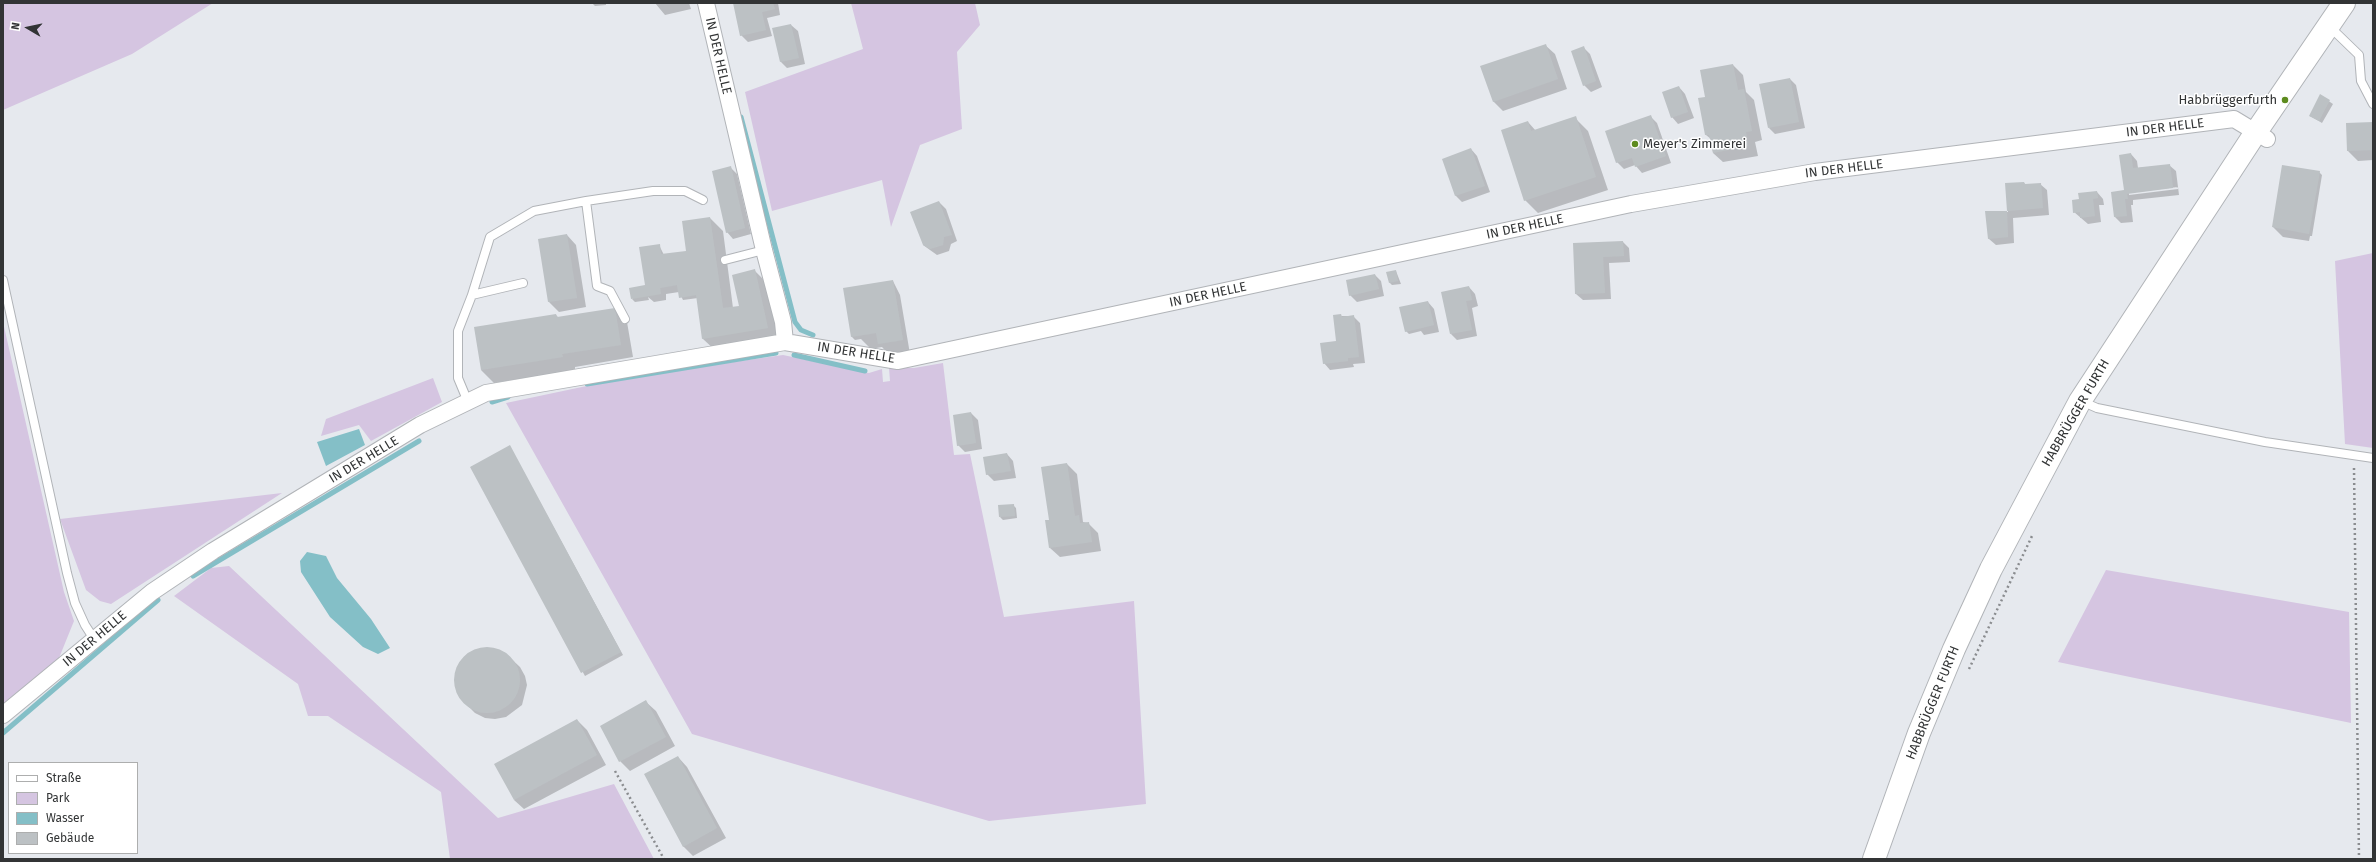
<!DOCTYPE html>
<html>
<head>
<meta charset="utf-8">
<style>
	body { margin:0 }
	#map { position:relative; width:2376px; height:862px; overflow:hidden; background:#e6e9ee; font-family:"Fira Sans",sans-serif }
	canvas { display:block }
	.frame { position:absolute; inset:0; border:4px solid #323435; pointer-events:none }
	.legend { position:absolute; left:8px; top:762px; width:130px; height:92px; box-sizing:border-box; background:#fff; border:1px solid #adaeae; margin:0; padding:5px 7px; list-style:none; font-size:12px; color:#323435 }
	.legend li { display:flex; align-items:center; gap:8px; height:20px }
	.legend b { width:20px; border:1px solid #adaeae }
	.north { position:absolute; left:8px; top:8px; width:40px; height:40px; -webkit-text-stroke:3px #fff; paint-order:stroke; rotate:279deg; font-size:11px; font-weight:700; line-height:16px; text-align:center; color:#323435 }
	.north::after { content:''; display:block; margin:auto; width:14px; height:18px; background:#323435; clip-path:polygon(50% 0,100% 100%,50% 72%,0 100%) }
</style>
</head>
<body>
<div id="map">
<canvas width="2376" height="862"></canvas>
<div class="frame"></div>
<ul class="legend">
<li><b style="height:5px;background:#fff"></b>Straße</li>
<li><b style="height:11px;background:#d5c5e1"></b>Park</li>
<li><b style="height:11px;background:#84bfc7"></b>Wasser</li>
<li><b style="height:11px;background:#bcc1c4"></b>Gebäude</li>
</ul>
<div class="north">N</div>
</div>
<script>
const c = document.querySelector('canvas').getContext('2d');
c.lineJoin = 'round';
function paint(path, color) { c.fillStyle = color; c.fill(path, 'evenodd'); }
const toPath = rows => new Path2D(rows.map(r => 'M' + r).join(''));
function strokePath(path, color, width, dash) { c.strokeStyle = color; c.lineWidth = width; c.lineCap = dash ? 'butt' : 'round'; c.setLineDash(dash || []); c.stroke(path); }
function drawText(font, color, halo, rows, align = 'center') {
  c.font = font + ' "Fira Sans",sans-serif'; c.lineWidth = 3; c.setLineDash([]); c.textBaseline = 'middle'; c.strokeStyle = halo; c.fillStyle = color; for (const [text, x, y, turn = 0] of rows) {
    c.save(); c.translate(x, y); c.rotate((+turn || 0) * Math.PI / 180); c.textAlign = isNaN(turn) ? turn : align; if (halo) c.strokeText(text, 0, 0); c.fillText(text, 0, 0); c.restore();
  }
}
paint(toPath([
	[3,3,213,3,132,54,3,110],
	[851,3,975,3,980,25,957,52,962,129,920,145,891,227,882,180,772,211,745,92,863,49],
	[2373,253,2373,448,2345,444,2335,261],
	[3,322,64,592,74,621,59,658,3,704],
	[783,355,869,373,882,369,883,382,890,381,889,368,914,368,943,363,954,455,970,454,1004,617,1134,601,1146,804,989,821,692,734,506,403,634,376],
	[433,378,442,402,371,441,359,425,321,436,326,419],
	[282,493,111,604,100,601,86,590,60,519],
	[229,566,498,818,614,784,654,859,450,859,441,792,328,716,308,716,298,684,174,596,211,568],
	[2106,570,2349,612,2351,723,2058,662]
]), '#d5c5e1');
paint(toPath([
	[359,429,365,445,326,466,317,442],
	[307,552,326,556,337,578,371,619,390,648,378,654,363,647,330,617,301,572,300,561]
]), '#84bfc7');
paint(toPath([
	[592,3,606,3,606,5,595,6],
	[655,3,689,3,691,9,665,15],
	[734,3,778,3,780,15,767,18,772,36,748,42,741,35],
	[791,25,798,31,805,64,787,68,781,62,773,29],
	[1545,45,1555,54,1567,89,1503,111,1493,101],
	[1583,47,1590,54,1602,87,1591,92,1584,85],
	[1733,65,1743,75,1746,92,1754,100,1762,140,1755,142,1758,156,1723,162,1713,153,1711,139,1706,135,1707,97],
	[1790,79,1796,85,1805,128,1775,134,1769,128],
	[1679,87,1685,94,1694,118,1678,124,1672,117],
	[2321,96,2333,104,2322,123,2310,116],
	[1651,117,1657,123,1671,163,1642,173,1635,165,1624,169,1617,162],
	[1575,118,1588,131,1608,190,1538,213,1525,200,1528,122,1536,131],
	[2373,123,2373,160,2358,161,2348,151,2347,124],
	[1471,149,1477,156,1490,192,1462,202,1456,196,1443,160],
	[2131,154,2137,161,2138,168,2169,165,2176,171,2179,195,2133,200,2133,205,2131,205,2133,222,2121,223,2115,217,2112,193,2125,191],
	[2178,187,2178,189,2129,195,2129,193],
	[731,168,737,174,751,234,733,239,727,232],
	[2319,172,2322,175,2312,236,2310,236,2309,241,2283,237,2273,227],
	[2024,183,2026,185,2040,184,2047,190,2049,215,2013,218,2014,243,1996,245,1989,239,1987,212,2008,212,2006,184],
	[2097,192,2103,199,2104,205,2099,205,2101,222,2088,224,2074,212],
	[939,202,946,209,957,241,951,244,949,251,937,255,923,245],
	[710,218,723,231,733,308,740,307,754,270,767,283,781,341,716,351,703,339,698,298,683,300,679,292,666,294,666,300,654,302,648,297,649,300,635,302,632,299,646,286,659,245,664,255,687,252],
	[567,235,576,245,586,307,559,312,549,302,539,240],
	[1623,242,1629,248,1630,262,1609,263,1611,299,1583,300,1576,294,1574,244],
	[1396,271,1401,284,1392,285,1389,282],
	[1375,275,1381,281,1384,296,1357,302,1350,295],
	[893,281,900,295,910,354,891,357,882,347,871,349,861,339,855,340,852,337,844,289],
	[1469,287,1475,294,1478,306,1472,308,1477,336,1457,340,1451,334],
	[1428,302,1434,309,1439,332,1424,335,1421,331,1409,334,1406,331],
	[614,309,627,322,633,357,575,367,575,370,494,383,481,370,556,315,559,318],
	[1334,316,1353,316,1360,323,1365,363,1353,364,1354,367,1330,370,1324,363,1337,342],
	[971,413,978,420,982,449,965,452,958,445],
	[510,447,623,655,585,676,471,467],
	[1007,454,1013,461,1016,478,994,481,987,474],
	[1067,464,1077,474,1083,522,1088,523,1098,533,1101,551,1060,557,1050,548],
	[1013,505,1016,508,1017,518,1003,520,1000,517],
	[484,648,495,649,505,653,520,667,525,676,527,685,522,705,506,717,495,719,485,718,475,713,460,698,456,688,455,676,458,666,465,657,474,651],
	[646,702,656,711,675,746,630,771,620,761],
	[577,720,587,730,606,765,524,809,514,800],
	[678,757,687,767,726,838,693,856,683,846]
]), '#0003');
strokePath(toPath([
	[741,117,795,322,801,330,813,335],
	[794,355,865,371],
	[587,384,776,353],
	[492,402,508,397],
	[193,576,419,441],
	[3,733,158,600]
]), '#84bfc7', 5);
paint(toPath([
	[733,3,773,3,775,9,762,12,766,30,740,36],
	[791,24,799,58,780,62,772,28],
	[1546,44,1558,79,1493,102,1480,66],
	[1584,46,1596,81,1583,86,1571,51],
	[1733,64,1738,90,1744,89,1752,131,1746,132,1748,146,1713,153,1709,135,1705,135,1698,98,1705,97,1700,70],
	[1790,78,1799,122,1768,128,1759,84],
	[1679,86,1688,112,1671,118,1662,92],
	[2320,94,2330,100,2319,121,2309,116],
	[1651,115,1666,156,1635,167,1632,158,1616,163,1605,131],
	[1576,116,1596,177,1524,201,1501,130,1528,121,1531,131],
	[2373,122,2373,150,2347,151,2346,123],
	[1471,148,1485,186,1455,196,1442,159],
	[2131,153,2133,168,2170,164,2173,188,2127,194,2128,199,2125,199,2127,216,2114,217,2111,192,2124,190,2119,155],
	[2282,165,2320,171,2309,234,2272,227],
	[731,166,745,228,726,233,712,171],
	[2024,182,2025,184,2041,183,2043,208,2007,211,2008,237,1988,239,1985,211,2007,211,2005,183],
	[2097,191,2098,198,2093,199,2095,216,2080,218,2080,212,2073,213,2072,200,2079,199,2078,193],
	[939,201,952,235,944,237,943,245,930,249,923,245,910,212],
	[710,217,723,308,739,306,732,275,755,269,768,328,702,339,696,295,679,298,677,285,660,288,661,294,631,299,629,288,645,285,639,247,660,244,661,254,686,251,682,221],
	[567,234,577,298,548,302,538,239],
	[1623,241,1624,256,1603,257,1605,293,1575,294,1573,243],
	[1396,270,1398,281,1389,283,1386,272],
	[1375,274,1379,289,1349,296,1346,280],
	[893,280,903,340,878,344,876,333,851,337,843,288],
	[1469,286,1472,300,1466,301,1472,330,1450,334,1441,292],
	[1428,301,1434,325,1405,332,1399,307],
	[615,308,621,345,562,354,563,357,481,370,474,327,556,314,557,317],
	[1341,314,1342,317,1354,315,1359,357,1348,358,1348,361,1323,364,1320,343,1336,341,1333,315],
	[971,412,976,443,957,446,953,415],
	[510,445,621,652,581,673,470,467],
	[1007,453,1011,471,986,475,983,457],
	[1067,463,1075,516,1079,515,1080,523,1089,522,1092,542,1049,548,1045,520,1049,520,1041,467],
	[1014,504,1015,516,999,517,998,505],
	'454 680a33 33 0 1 1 66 0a33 33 0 1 1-66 0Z',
	[646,700,666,737,619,762,600,726],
	[577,719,597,755,514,800,494,764],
	[678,756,717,828,683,847,644,774]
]), '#bcc1c4');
const lane = toPath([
	[2330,27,2359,55,2361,81,2373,104],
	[586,201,653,191,685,191,703,200],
	[725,260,764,250],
	[3,280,67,573,75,603,85,625,94,639],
	[472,295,490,237,534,211,586,201,597,286,610,291,625,319],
	[2081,401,2097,408,2265,442,2373,458],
	[468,402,458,378,458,331,472,295,523,283]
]);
const street = toPath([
	[706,3,764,250,783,322,785,342],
	[3,715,152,592,213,551,420,425,486,393,785,342,898,361,1631,204,1815,172,2234,119,2267,139]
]);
const secondary = toPath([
	[1874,859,1919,733,1954,649,1991,569,2080,401,2256,132,2344,3]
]);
strokePath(lane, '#b1b4b8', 10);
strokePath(street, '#b1b4b8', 18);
strokePath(secondary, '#b1b4b8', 24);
strokePath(toPath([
	[2354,468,2359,859],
	[1969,669,2032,536],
	[615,771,664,859]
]), '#8a8c8f', 2.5, [2, 3]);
strokePath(lane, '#fff', 8);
strokePath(street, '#fff', 16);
strokePath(secondary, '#fff', 22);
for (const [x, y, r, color] of [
	[2285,100,4,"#5d8b1e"],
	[1635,144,4,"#5d8b1e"]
]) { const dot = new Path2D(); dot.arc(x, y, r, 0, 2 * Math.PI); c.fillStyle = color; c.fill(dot); strokePath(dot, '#fff', 1.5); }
drawText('13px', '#323435', '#fff', [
	["IN DER HELLE",718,56,77],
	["IN DER HELLE",2165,128,-7],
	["IN DER HELLE",1844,169,-7],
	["IN DER HELLE",1525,227,-12],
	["IN DER HELLE",1208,295,-12],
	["IN DER HELLE",856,353,9],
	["HABBRÜGGER FURTH",2076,413,-60],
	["IN DER HELLE",364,460,-31],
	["IN DER HELLE",95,639,-40],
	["HABBRÜGGER FURTH",1933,703,-68]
]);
drawText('13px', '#323435', '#fff', [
	["Habbrüggerfurth",2277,100],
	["Meyer's Zimmerei",1643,144,"left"]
], 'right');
</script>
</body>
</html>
